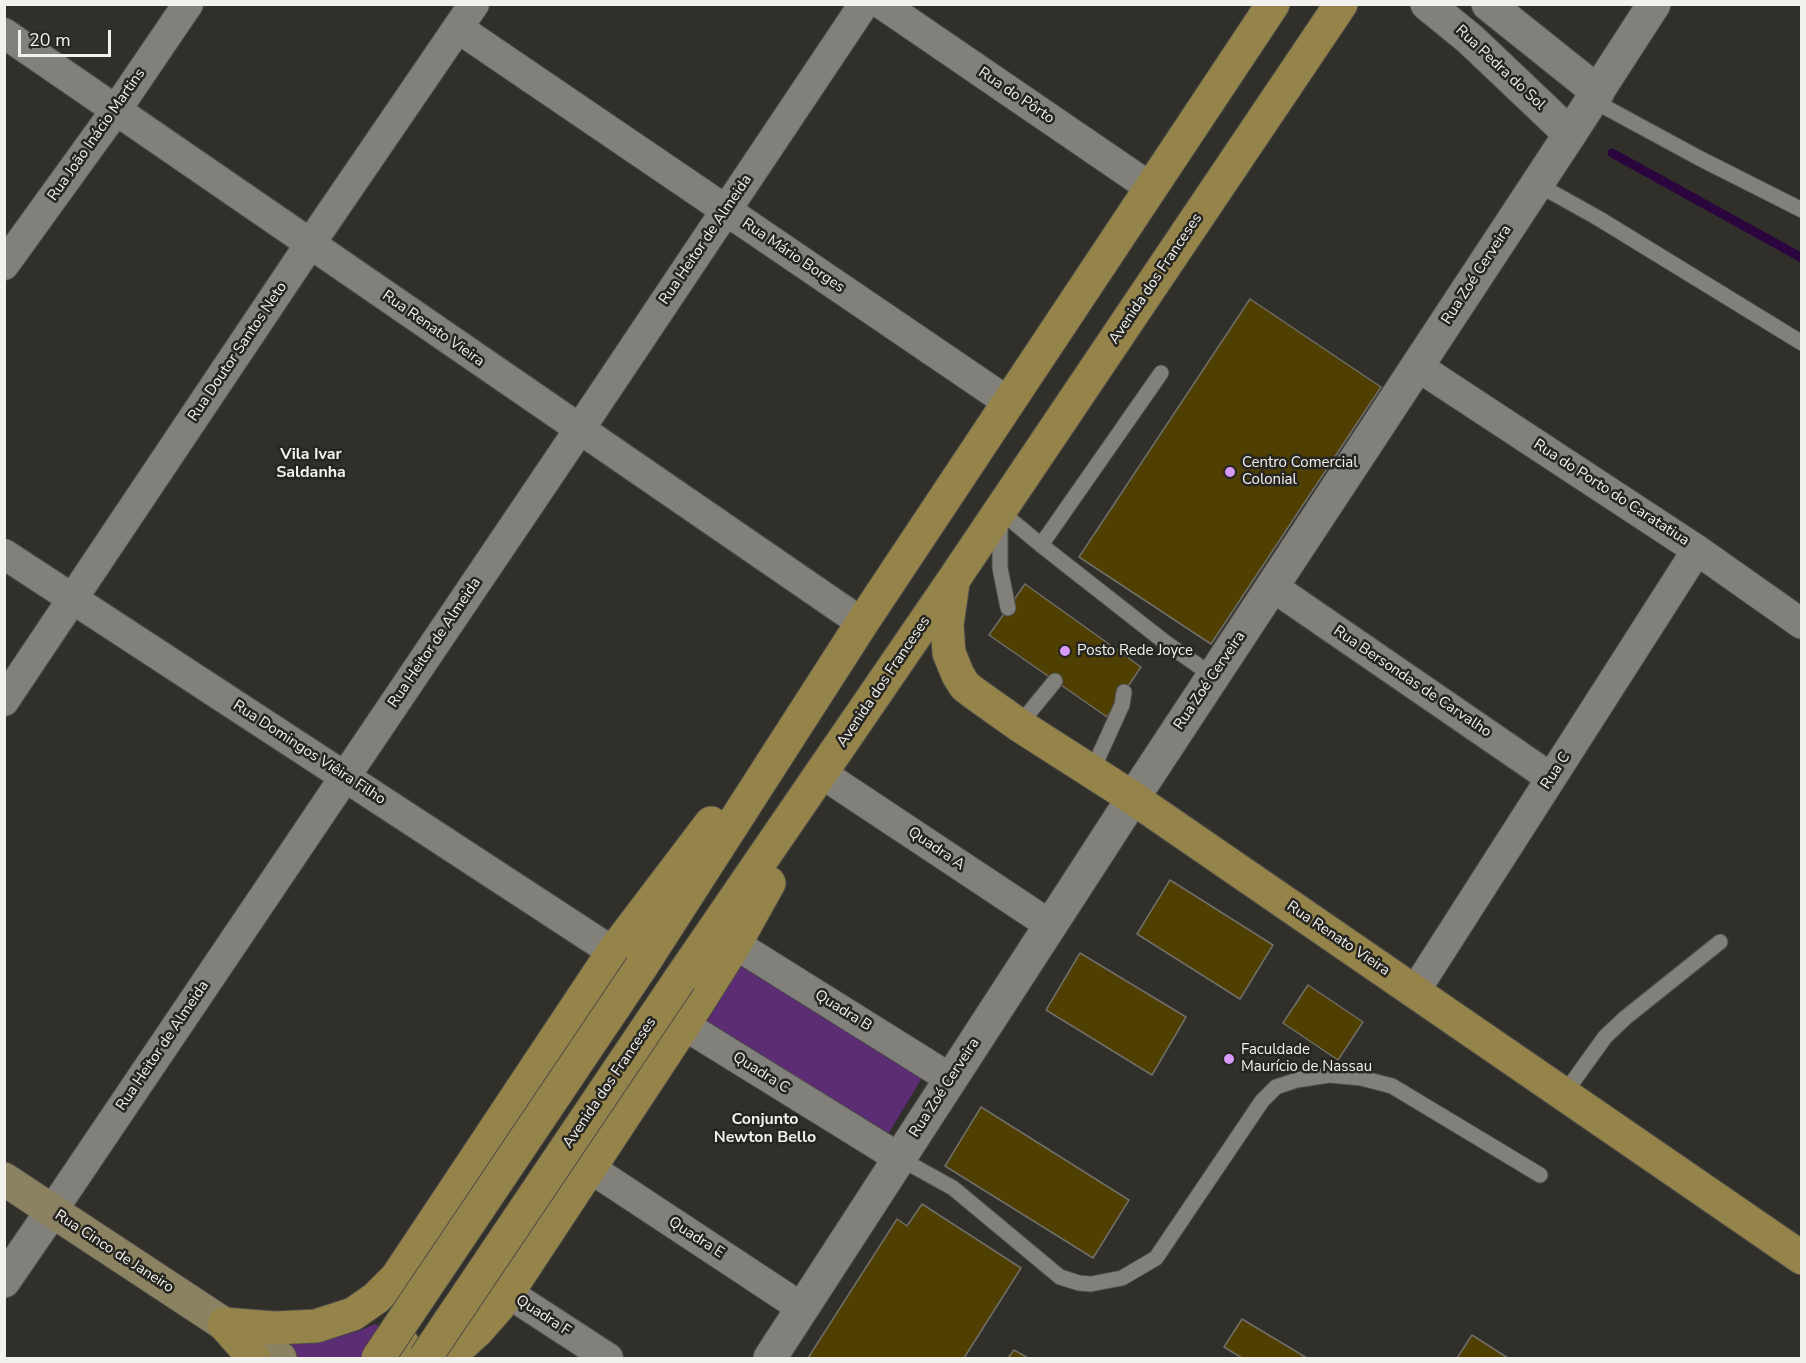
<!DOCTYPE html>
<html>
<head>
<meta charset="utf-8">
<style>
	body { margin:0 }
	#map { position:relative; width:1806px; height:1363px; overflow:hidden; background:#302f2a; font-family:"Nunito Sans",sans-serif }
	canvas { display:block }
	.frame { position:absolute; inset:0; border:6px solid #f2f1ee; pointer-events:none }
	.scale { position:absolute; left:18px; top:30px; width:93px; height:27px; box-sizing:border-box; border:3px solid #f2f1ee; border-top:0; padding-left:8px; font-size:18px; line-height:21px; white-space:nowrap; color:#f2f1ee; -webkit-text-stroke:4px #262520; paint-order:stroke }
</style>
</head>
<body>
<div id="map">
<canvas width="1806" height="1363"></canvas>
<div class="frame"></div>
<div class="scale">20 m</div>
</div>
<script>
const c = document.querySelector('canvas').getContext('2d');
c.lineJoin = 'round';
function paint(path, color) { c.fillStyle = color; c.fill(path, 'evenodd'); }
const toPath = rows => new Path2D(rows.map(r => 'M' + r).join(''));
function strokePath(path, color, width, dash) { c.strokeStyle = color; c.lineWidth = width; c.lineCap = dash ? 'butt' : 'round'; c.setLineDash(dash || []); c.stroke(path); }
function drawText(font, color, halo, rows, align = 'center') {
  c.font = font + ' "Nunito Sans",sans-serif'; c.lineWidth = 5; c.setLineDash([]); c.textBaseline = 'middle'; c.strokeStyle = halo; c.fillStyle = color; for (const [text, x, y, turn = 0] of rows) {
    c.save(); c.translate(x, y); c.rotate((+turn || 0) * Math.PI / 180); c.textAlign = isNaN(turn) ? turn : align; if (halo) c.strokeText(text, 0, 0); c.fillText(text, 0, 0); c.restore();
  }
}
paint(toPath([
	[741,964,923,1076,887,1136,707,1022],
	[376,1324,380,1327,395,1358,295,1358,269,1339,332,1338,356,1332]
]), '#5c2c75');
strokePath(toPath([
	[1612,153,1802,258]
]), '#2b053d', 9);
const building = toPath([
	[1250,299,1381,387,1211,644,1079,557,1250,299],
	[1025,584,1141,667,1107,717,989,635,1025,584],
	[1170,880,1273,945,1240,999,1137,934,1170,880],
	[1080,953,1186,1017,1152,1075,1046,1010,1080,953],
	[1308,985,1363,1022,1338,1060,1283,1023,1308,985],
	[981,1107,1129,1200,1093,1258,945,1166,981,1107],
	[922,1204,1021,1268,964,1358,808,1358,897,1219,907,1226,922,1204],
	[1242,1319,1307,1358,1242,1358,1224,1347,1242,1319],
	[1472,1335,1508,1358,1457,1358,1472,1335],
	[1014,1350,1028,1358,1008,1358,1014,1350]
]);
paint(building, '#4f4001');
strokePath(building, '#706e68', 1.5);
const service = toPath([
	[1592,100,1699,158,1802,210],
	[1537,184,1598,218,1802,343],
	[1161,373,1041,545,1166,643,1213,676],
	[1000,511,1041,545],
	[1000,521,1000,568,1008,608],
	[1019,725,1055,681],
	[1092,771,1122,705,1124,692],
	[1564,1094,1605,1037,1625,1018,1720,942],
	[899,1158,953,1188,1060,1277,1079,1283,1091,1284,1122,1278,1156,1258,1262,1101,1276,1087,1297,1080,1329,1075,1361,1078,1392,1086,1540,1175]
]);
const minor = toPath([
	[882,4,1151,188],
	[458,28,1008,402],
	[4,33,862,623],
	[4,265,116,110,188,4],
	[1417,366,1697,550,1802,624],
	[4,554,613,952],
	[1273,587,1551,778],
	[4,701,310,244,474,4],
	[821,773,1050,925],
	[735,944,951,1079],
	[1415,991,1697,550],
	[684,1025,899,1158],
	[590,1168,802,1308],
	[52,1211,579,430,864,4],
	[508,1293,608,1358]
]);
const tertiary = toPath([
	[1427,4,1470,39,1570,134],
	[1488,4,1598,92],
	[4,1281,52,1211],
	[770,1358,1133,798,1570,134,1654,4]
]);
const secondary = toPath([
	[4,1179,224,1324,280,1358]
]);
const primary = toPath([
	[953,583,947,625,949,653,958,675,965,686,974,693,1019,725,1133,798,1802,1258],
	[641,967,862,623,1273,4],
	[680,979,954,579,1341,4],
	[224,1324,274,1328,316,1326,353,1314,376,1298,397,1277,613,952,711,823],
	[224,1324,254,1358],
	[398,1336,405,1348,413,1353,428,1357,439,1355,464,1343,477,1331,499,1306,684,1025,735,944,769,883]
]);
strokePath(service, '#4c4b47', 17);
strokePath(minor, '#4c4b47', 32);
strokePath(tertiary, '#4c4b47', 35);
strokePath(secondary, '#4c4b47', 35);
strokePath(primary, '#4c4b47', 35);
strokePath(service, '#82807b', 15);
strokePath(minor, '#82807b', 30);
strokePath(tertiary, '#82807b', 33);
strokePath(secondary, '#8b8262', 33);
strokePath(primary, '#95844a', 33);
const primaryBridge = toPath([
	[378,1358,641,967],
	[425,1358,680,979]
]);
strokePath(primaryBridge, '#4c4b47', 35, []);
strokePath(primaryBridge, '#95844a', 33);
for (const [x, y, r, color] of [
	[1230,472,6,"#d69bfa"],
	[1065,651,6,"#d69bfa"],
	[1229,1059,6,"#d69bfa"]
]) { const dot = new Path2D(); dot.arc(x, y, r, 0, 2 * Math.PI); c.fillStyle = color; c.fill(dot); strokePath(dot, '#262520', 2); }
drawText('15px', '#f2f1ee', '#262520', [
	["Rua Pedra do Sol",1500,68,43],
	["Rua do Pôrto",1016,96,34],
	["Rua João Inácio Martins",97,135,-55],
	["Rua Heitor de Almeida",706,240,-56],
	["Rua Mário Borges",793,256,34],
	["Rua Zoé Cerveira",1477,275,-57],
	["Avenida dos Franceses",1156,279,-56],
	["Rua Renato Vieira",433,329,35],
	["Rua Doutor Santos Neto",238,352,-56],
	["Rua do Porto do Caratatiua",1611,493,33],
	["Rua Heitor de Almeida",435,643,-56],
	["Rua Zoé Cerveira",1210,681,-56],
	["Avenida dos Franceses",884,682,-56],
	["Rua Bersondas de Carvalho",1412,682,34],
	["Rua Domingos Viêira Filho",309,753,33],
	["Rua C",1556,771,-57],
	["Quadra A",936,849,34],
	["Rua Renato Vieira",1338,939,34],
	["Quadra B",843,1011,32],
	["Rua Heitor de Almeida",163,1046,-56],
	["Quadra C",761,1073,32],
	["Avenida dos Franceses",610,1083,-56],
	["Rua Zoé Cerveira",945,1088,-57],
	["Quadra E",696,1238,33],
	["Rua Cinco de Janeiro",114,1252,33],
	["Quadra F",543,1316,33]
]);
drawText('15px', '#f2f1ee', '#262520', [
	["Centro Comercial",1242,463],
	["Colonial",1242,480],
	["Posto Rede Joyce",1077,651],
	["Faculdade",1241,1050],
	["Maurício de Nassau",1241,1067]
], 'left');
drawText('bold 16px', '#f2f1ee', '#262520', [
	["Vila Ivar",311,455],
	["Saldanha",311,473],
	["Conjunto",765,1120],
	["Newton Bello",765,1138]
]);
</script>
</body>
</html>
